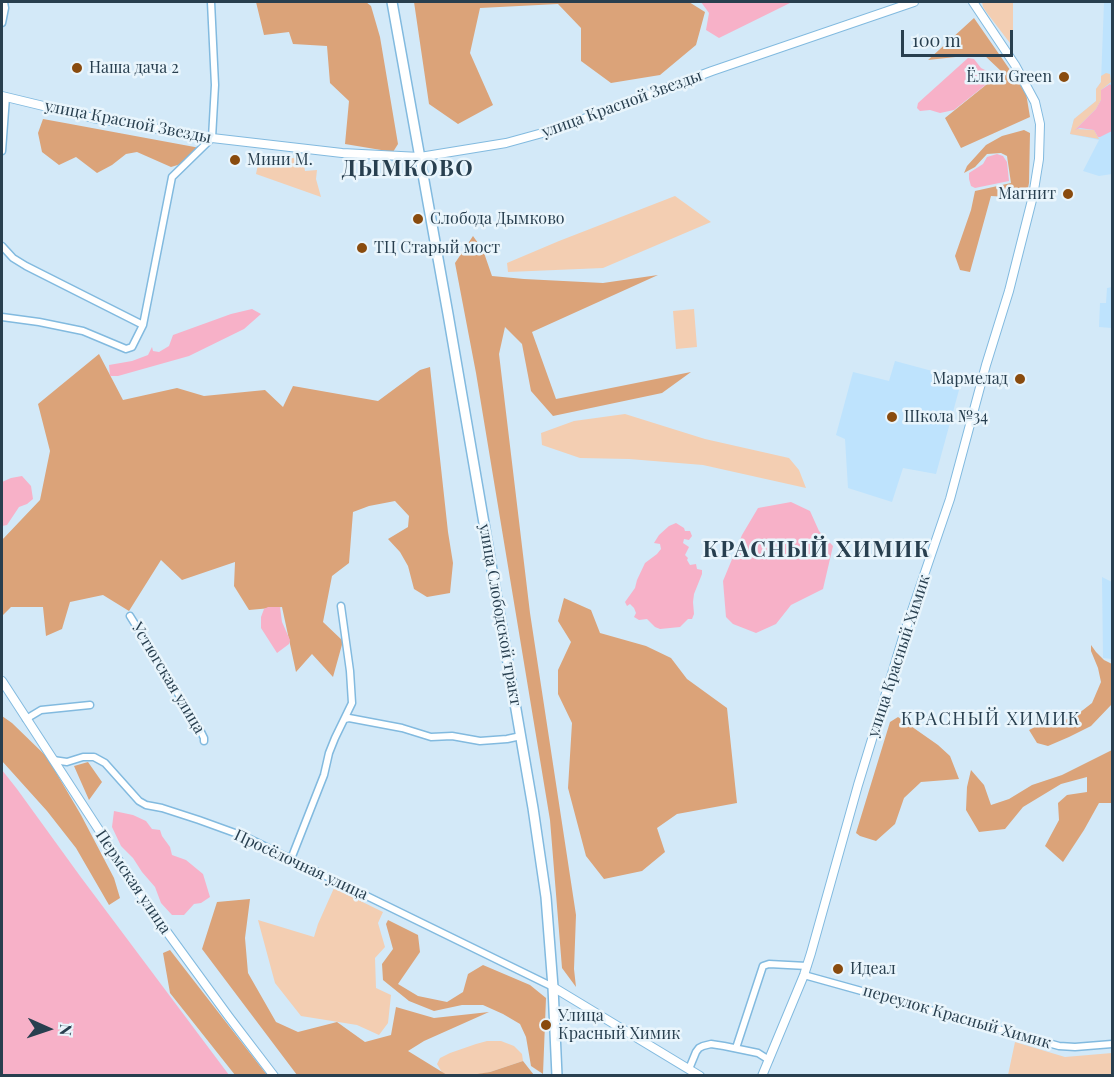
<!DOCTYPE html>
<html>
<head>
<meta charset="utf-8">
<style>
	body { margin:0 }
	#map { position:relative; width:1114px; height:1077px; overflow:hidden; background:#d3e9f8; font-family:"Playfair Display",serif }
	canvas { display:block }
	.frame { position:absolute; inset:0; border:3px solid #283f4f; pointer-events:none }
	.north { position:absolute; left:18px; top:999px; width:60px; height:60px; -webkit-text-stroke:4px #e9f5fc; paint-order:stroke; rotate:93deg; font-size:16px; font-weight:700; line-height:24px; text-align:center; color:#283f4f }
	.north::after { content:''; display:block; margin:auto; width:21px; height:27px; background:#283f4f; clip-path:polygon(50% 0,100% 100%,50% 72%,0 100%) }
	.scale { position:absolute; left:901px; top:30px; width:112px; height:27px; box-sizing:border-box; border:3px solid #283f4f; border-top:0; padding-left:8px; font-size:18px; line-height:21px; white-space:nowrap; color:#283f4f; -webkit-text-stroke:4px #e9f5fc; paint-order:stroke }
</style>
</head>
<body>
<div id="map">
<canvas width="1114" height="1077"></canvas>
<div class="frame"></div>
<div class="north">N</div>
<div class="scale">100 m</div>
</div>
<script>
const c = document.querySelector('canvas').getContext('2d');
c.lineJoin = 'round';
function paint(path, color) { c.fillStyle = color; c.fill(path, 'evenodd'); }
const toPath = rows => new Path2D(rows.map(r => 'M' + r).join(''));
function strokePath(path, color, width, dash) { c.strokeStyle = color; c.lineWidth = width; c.lineCap = dash ? 'butt' : 'round'; c.setLineDash(dash || []); c.stroke(path); }
function drawText(font, color, halo, rows, align = 'center') {
  c.font = font + ' "Playfair Display",serif'; c.lineWidth = 5; c.setLineDash([]); c.textBaseline = 'middle'; c.strokeStyle = halo; c.fillStyle = color; for (const [text, x, y, turn = 0] of rows) {
    c.save(); c.translate(x, y); c.rotate((+turn || 0) * Math.PI / 180); c.textAlign = isNaN(turn) ? turn : align; if (halo) c.strokeText(text, 0, 0); c.fillText(text, 0, 0); c.restore();
  }
}
paint(toPath([
	[1104,2,1112,2,1112,174,1099,176,1083,171,1099,140,1070,134,1074,119,1096,101,1096,89,1101,82],
	[1112,287,1112,328,1099,327,1100,303,1106,303,1107,288],
	[895,361,962,379,936,474,903,468,892,502,848,488,845,439,836,435,853,372,889,381],
	[1102,577,1112,582,1112,659,1103,658]
]), '#bee3fd');
paint(toPath([
	[982,2,1013,2,1013,47,987,13,983,7],
	[1106,73,1110,74,1111,82,1101,90,1101,100,1096,109,1076,129,1094,130,1099,139,1070,134,1074,119,1096,101,1096,89,1101,82,1101,76],
	[260,155,303,159,305,171,317,170,316,179,321,197,256,174],
	[675,196,711,222,603,268,508,272,507,263,559,241],
	[694,309,697,347,676,349,673,311],
	[625,414,705,439,789,458,799,470,806,488,703,465,629,459,580,458,542,445,541,433,574,421],
	[334,888,383,912,378,923,385,947,375,958,376,988,391,995,388,1023,379,1035,357,1025,301,1016,275,983,258,920,314,937,318,924],
	[487,1041,501,1041,514,1046,522,1054,523,1061,490,1072,471,1076,447,1075,443,1074,437,1064,440,1058,450,1053,476,1044],
	[1015,1042,1065,1057,1112,1053,1112,1075,1008,1075]
]), '#f3ceb2');
paint(toPath([
	[256,2,366,2,371,6,380,37,398,144,393,152,345,144,349,101,330,83,327,46,293,44,289,32,264,35],
	[414,2,689,2,705,12,696,45,660,75,611,83,581,61,581,28,558,4,480,8,470,53,493,105,458,124,429,104],
	[974,18,1026,93,1030,117,961,148,945,118,1002,72,983,54,928,60],
	[43,119,65,123,200,148,191,161,171,167,137,152,126,154,112,165,97,173,76,157,59,165,42,152,38,133],
	[1024,130,1030,133,1029,183,1026,198,991,196,970,272,960,270,955,256,971,210,975,191,1011,183,1007,156,1001,153,987,154,975,167,964,173,967,166,986,145,1002,136],
	[473,236,483,250,492,276,524,279,603,283,658,275,532,332,556,399,691,372,662,393,553,416,531,391,522,344,505,327,499,354,530,613,576,915,574,969,576,987,562,968,550,820,476,373,455,263],
	[99,354,123,400,177,388,204,396,265,390,283,407,293,386,378,401,420,370,430,367,448,532,453,563,450,593,427,597,414,589,408,566,400,552,388,539,408,527,409,516,395,501,369,506,353,512,349,563,332,576,323,622,343,641,333,677,312,654,296,672,282,607,249,610,234,586,235,562,182,580,161,560,129,611,103,595,70,602,62,629,46,636,43,607,11,607,2,616,2,540,40,500,50,451,38,404],
	[564,598,591,610,600,633,646,646,671,658,687,679,727,708,737,803,677,814,657,828,665,852,642,871,604,879,586,856,568,788,572,723,558,694,558,670,571,642,558,621],
	[1091,645,1096,652,1104,660,1112,664,1112,704,1091,726,1069,737,1048,746,1037,743,1029,730,1039,725,1058,722,1074,717,1092,703,1101,682,1098,668,1091,651],
	[2,716,12,723,47,757,81,815,114,878,120,898,109,905,76,848,47,811,2,761],
	[898,717,938,745,950,756,959,779,921,782,904,798,895,824,876,841,860,836,856,833,890,722],
	[1112,750,1112,803,1099,803,1084,830,1063,862,1045,846,1059,820,1058,803,1067,795,1087,792,1087,777,1061,784,1023,807,1005,829,979,832,966,810,967,787,971,770,984,785,991,805,1009,799,1032,785,1062,775],
	[88,762,102,782,89,800,74,766],
	[250,899,245,938,248,973,276,1022,298,1032,337,1022,365,1042,391,1035,396,1007,434,1018,489,1012,424,1041,408,1051,447,1075,297,1075,202,949,217,902],
	[388,920,418,935,420,952,398,984,418,996,447,1002,463,992,468,974,483,965,530,985,546,998,543,1074,531,1066,526,1037,520,1024,503,1014,483,1005,462,1005,434,1011,409,1001,383,980,382,964,393,949,386,924],
	[170,950,267,1075,235,1075,170,993,163,953],
	[523,1061,534,1075,471,1075,490,1072]
]), '#dba379');
paint(toPath([
	[701,2,792,2,719,38,706,30,709,13],
	[968,58,974,59,981,68,989,72,993,76,988,83,954,110,940,113,930,110,920,111,917,108,918,103],
	[1110,84,1112,87,1112,131,1100,137,1098,137,1094,130,1080,128,1075,130,1096,109,1101,100,1101,90],
	[997,154,1003,156,1007,162,1009,181,975,188,971,186,969,179,969,173,983,164,987,157],
	[252,309,261,314,244,329,189,356,118,376,110,376,109,365,132,361,148,355,152,347,153,351,159,352,169,346,173,335,231,314],
	[22,476,31,486,33,499,27,504,19,507,7,525,2,526,2,482,11,478],
	[791,502,810,511,819,531,833,546,823,589,791,605,776,624,756,633,733,624,726,617,723,581,742,535,758,508],
	[676,523,684,528,685,531,690,531,692,536,689,540,684,539,683,543,689,547,685,555,688,558,687,560,690,565,696,564,697,569,702,570,702,574,694,594,693,602,694,614,692,619,688,619,680,627,660,629,655,627,647,619,639,620,634,617,636,613,634,608,630,604,627,606,625,602,635,588,637,580,645,563,657,554,661,549,660,544,654,543,659,535,669,526],
	[268,607,280,607,282,622,290,640,289,644,277,653,261,628,261,617,264,609],
	[2,770,17,789,80,876,229,1075,2,1075],
	[114,811,133,815,146,821,152,829,160,830,162,836,170,847,172,855,186,860,203,874,210,897,201,903,194,904,184,915,172,915,161,903,155,887,142,872,133,858,121,846,112,827]
]), '#f7b1c8');
const minor = toPath([
	[2,23,5,8,4,2],
	[2,151,6,97],
	[2,246,13,258,26,266,143,325],
	[2,317,39,322,83,331,126,349,132,347,143,325,172,177,212,138,215,85,211,2],
	[130,616,198,726,204,738,204,741],
	[26,719,41,710,90,705],
	[345,719,349,718,402,728,431,737,452,736,480,741,507,739,521,736],
	[53,760,67,762,83,757,94,757,105,763,139,801,146,805,162,808,199,820,246,837,553,987],
	[291,859,324,775,329,753,335,738,352,703,350,671,341,606],
	[804,975,1059,1046,1075,1047,1112,1044],
	[736,1048,763,966,769,964,807,966],
	[689,1069,696,1052,699,1048,703,1046,711,1044,724,1046,758,1053,769,1060]
]);
const tertiary = toPath([
	[2,96,93,118,212,138,342,153,420,157,506,143,557,129,712,71,914,2],
	[2,681,151,910,229,1017,274,1076],
	[553,987,700,1076],
	[762,1076,804,975,811,953,858,785,905,631,950,499,986,365,1009,291,1033,196,1039,159,1040,124,1035,102,1015,65,973,2]
]);
const primary = toPath([
	[392,2,448,314,533,808,546,897,553,987,557,1076]
]);
strokePath(minor, '#82badf', 9);
strokePath(tertiary, '#82badf', 10);
strokePath(primary, '#82badf', 12);
strokePath(minor, '#fff', 6);
strokePath(tertiary, '#fff', 8);
strokePath(primary, '#fff', 9);
for (const [x, y, r, color] of [
	[77,68,6,"#894b0e"],
	[1064,77,6,"#894b0e"],
	[235,160,6,"#894b0e"],
	[1068,194,6,"#894b0e"],
	[418,219,6,"#894b0e"],
	[362,248,6,"#894b0e"],
	[1020,379,6,"#894b0e"],
	[892,417,6,"#894b0e"],
	[838,969,6,"#894b0e"],
	[546,1025,6,"#894b0e"]
]) { const dot = new Path2D(); dot.arc(x, y, r, 0, 2 * Math.PI); c.fillStyle = color; c.fill(dot); strokePath(dot, '#e9f5fc', 2); }
drawText('16px', '#283f4f', '#e9f5fc', [
	["Наша дача 2",89,68],
	["Ёлки Green",1052,77,"right"],
	["Мини М.",247,160],
	["Магнит",1056,194,"right"],
	["Слобода Дымково",430,219],
	["ТЦ Старый мост",374,248],
	["Мармелад",1008,379,"right"],
	["Школа №34",904,417],
	["Идеал",850,969],
	["Улица",558,1016],
	["Красный Химик",558,1034]
], 'left');
drawText('16px', '#283f4f', '#e9f5fc', [
	["улица Красной Звезды",622,104,-20],
	["улица Красной Звезды",128,122,11],
	["улица Слободской тракт",500,615,80],
	["улица Красный Химик",899,656,-72],
	["Устюгская улица",168,678,59],
	["Просёлочная улица",301,865,25],
	["Пермская улица",133,882,56],
	["переулок Красный Химик",957,1017,16]
]);
c.letterSpacing = '1.5px';
drawText('18px', '#283f4f', '#e9f5fc', [
	["КРАСНЫЙ ХИМИК",991,719]
]);
c.letterSpacing = '0px';
c.letterSpacing = '1.5px';
drawText('bold 22px', '#283f4f', '#e9f5fc', [
	["ДЫМКОВО",408,169],
	["КРАСНЫЙ ХИМИК",817,550]
]);
c.letterSpacing = '0px';
</script>
</body>
</html>
